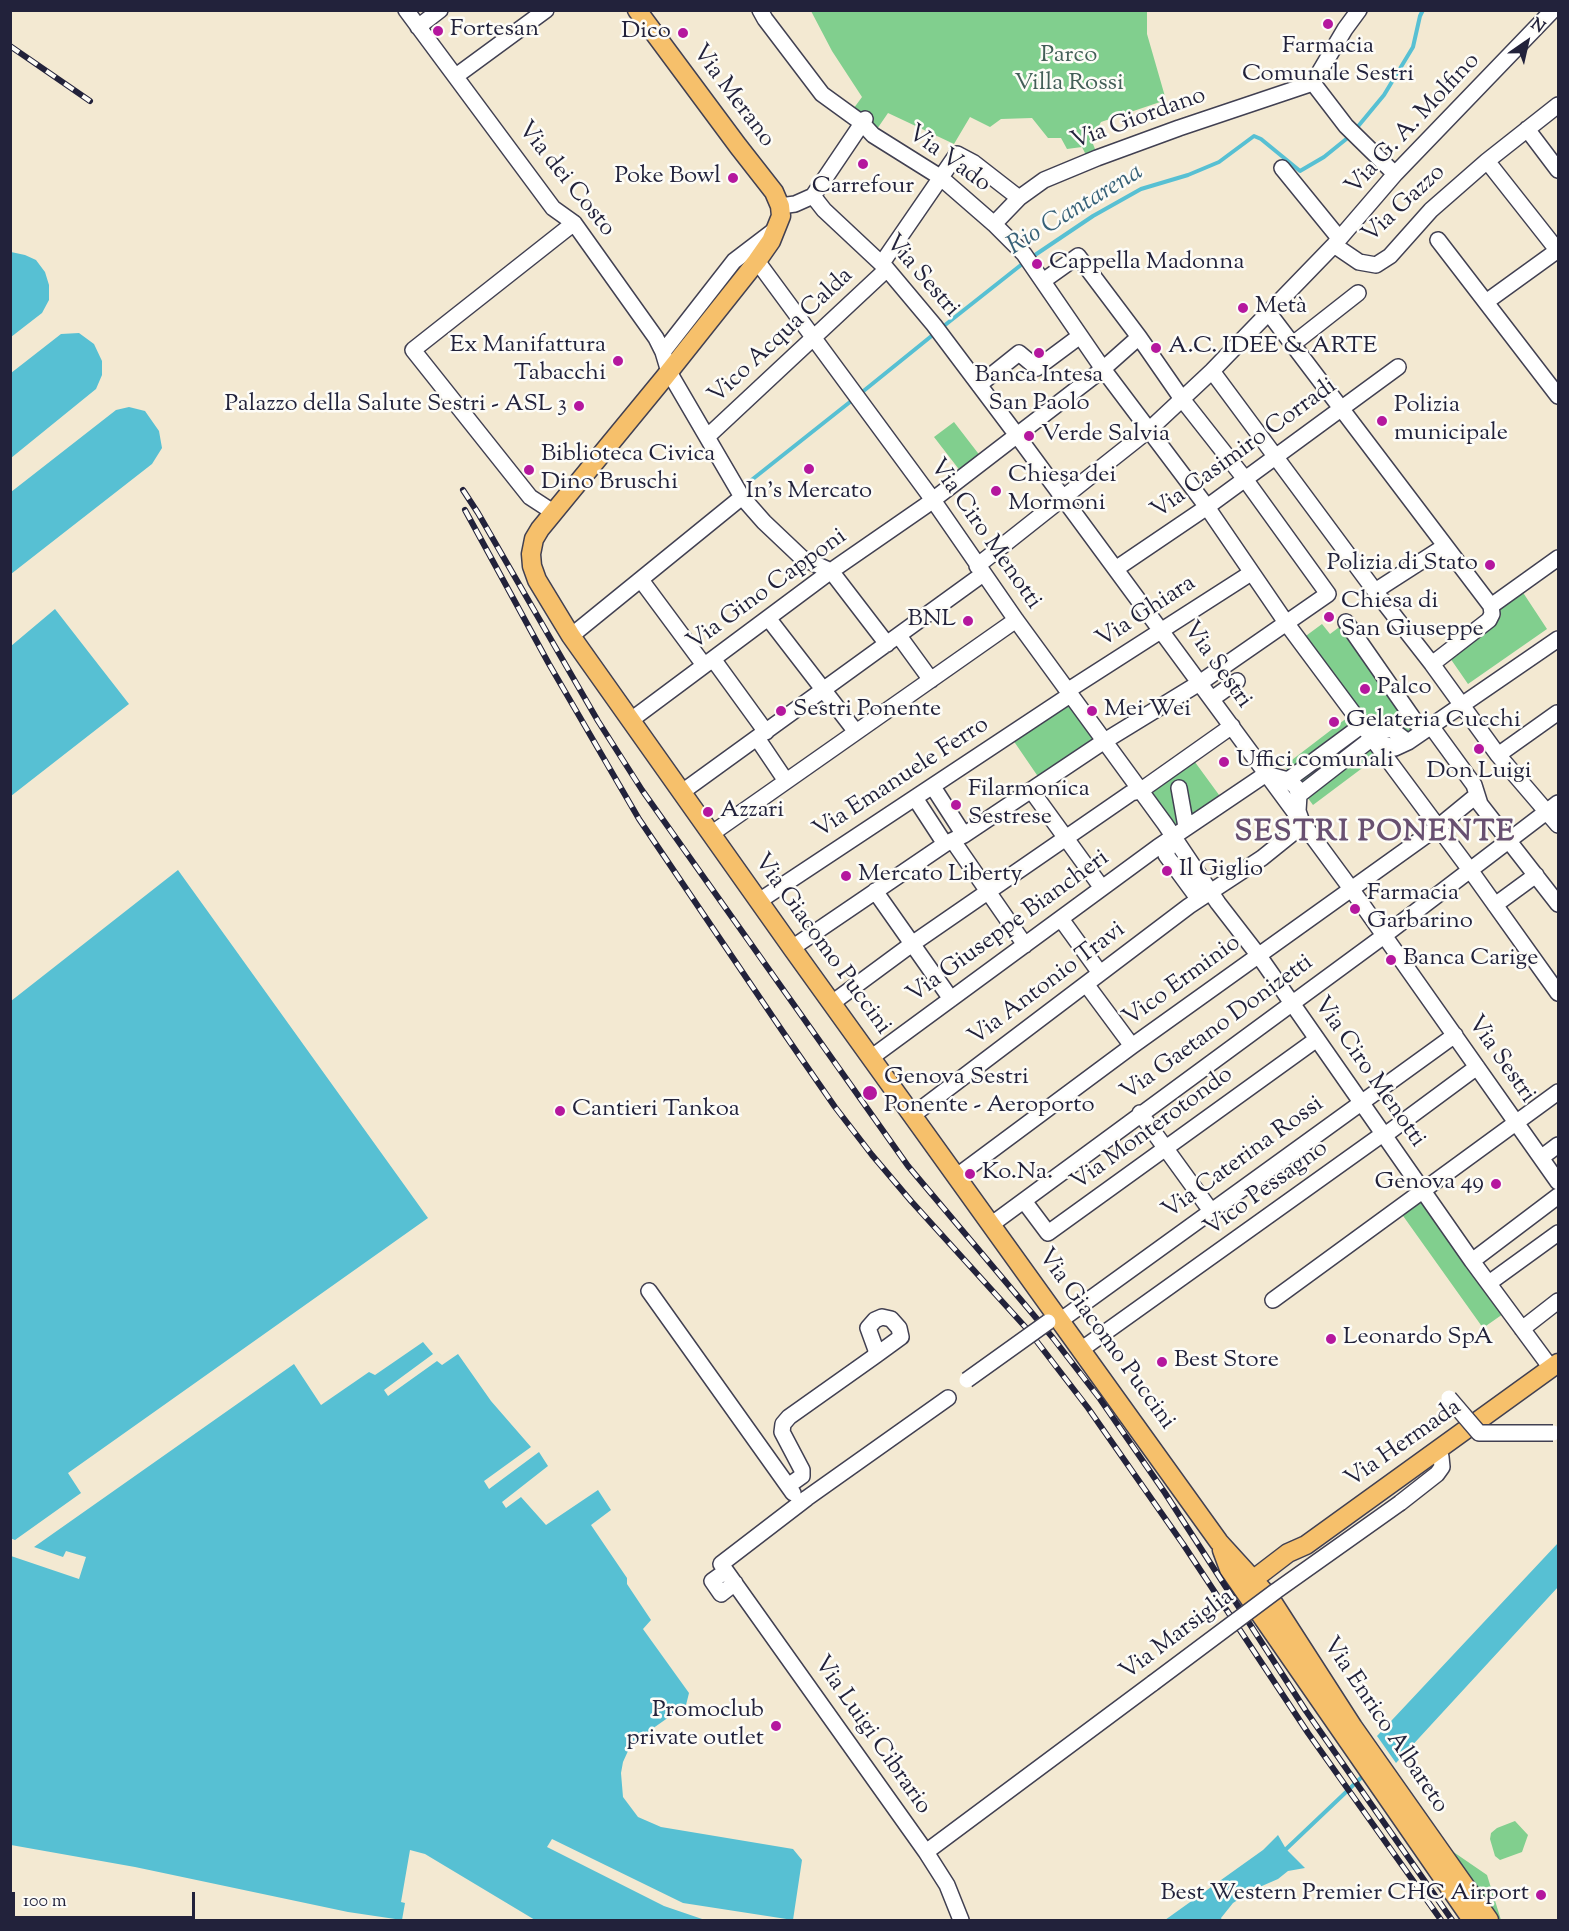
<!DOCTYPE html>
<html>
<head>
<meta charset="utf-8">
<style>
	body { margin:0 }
	#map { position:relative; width:1569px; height:1931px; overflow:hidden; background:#f3e9d2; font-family:"Sorts Mill Goudy",serif }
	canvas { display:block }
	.frame { position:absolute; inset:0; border:12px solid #22223b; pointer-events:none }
	.north { position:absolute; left:1497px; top:12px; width:60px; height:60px; -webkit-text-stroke:4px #fdfcf7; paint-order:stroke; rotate:34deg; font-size:16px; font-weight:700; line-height:24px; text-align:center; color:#22223b }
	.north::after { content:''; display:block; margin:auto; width:21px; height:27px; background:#22223b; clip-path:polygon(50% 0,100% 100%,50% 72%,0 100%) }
	.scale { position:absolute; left:12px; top:1892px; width:183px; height:27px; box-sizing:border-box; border:3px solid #22223b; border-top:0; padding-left:8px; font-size:18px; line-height:21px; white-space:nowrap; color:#22223b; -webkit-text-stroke:4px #fdfcf7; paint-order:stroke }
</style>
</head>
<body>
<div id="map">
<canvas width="1569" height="1931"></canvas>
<div class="frame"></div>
<div class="north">N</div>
<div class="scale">100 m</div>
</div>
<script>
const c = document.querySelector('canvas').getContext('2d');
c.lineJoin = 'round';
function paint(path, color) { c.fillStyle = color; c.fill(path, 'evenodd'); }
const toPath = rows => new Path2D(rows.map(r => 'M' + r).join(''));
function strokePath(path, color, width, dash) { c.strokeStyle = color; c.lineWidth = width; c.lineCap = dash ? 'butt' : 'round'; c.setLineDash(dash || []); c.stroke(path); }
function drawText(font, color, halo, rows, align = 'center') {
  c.font = font + ' "Sorts Mill Goudy",serif'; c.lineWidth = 5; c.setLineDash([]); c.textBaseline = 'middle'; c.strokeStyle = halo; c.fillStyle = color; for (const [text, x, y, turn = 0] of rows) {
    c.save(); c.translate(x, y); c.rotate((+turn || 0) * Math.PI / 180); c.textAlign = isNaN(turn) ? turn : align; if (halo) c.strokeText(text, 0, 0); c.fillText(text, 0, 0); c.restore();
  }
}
paint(toPath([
	[811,11,1147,11,1147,34,1166,100,1101,122,1091,139,1095,149,1087,157,1082,147,1067,149,1061,138,1048,138,1032,118,1001,119,990,127,970,117,954,144,888,113,875,132,851,112,862,97,832,51],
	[954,422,981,457,961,472,934,437],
	[1522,591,1547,629,1468,684,1450,658,1501,616,1499,608],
	[1346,622,1417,724,1381,754,1313,805,1284,766,1352,714,1299,641,1322,624,1330,634],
	[1069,701,1096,740,1039,778,1013,740],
	[1192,758,1222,799,1176,831,1146,791],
	[1421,1199,1503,1314,1483,1328,1401,1213],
	[1515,1821,1528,1835,1522,1852,1500,1860,1495,1856,1490,1839,1491,1833,1497,1828],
	[1452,1851,1487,1875,1501,1920,1500,1920]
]), '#81cf8e');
paint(toPath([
	[11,252,25,255,36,260,45,272,49,285,49,300,42,313,11,337],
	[79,333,94,344,102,361,102,375,96,389,11,458,11,373,61,334],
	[129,407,145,411,159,431,162,448,152,464,11,574,11,492,116,410],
	[55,609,129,704,11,796,11,646],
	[178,870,428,1218,68,1473,81,1493,15,1540,10,1538,11,1001],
	[423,1342,433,1354,384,1390,388,1396,437,1361,442,1365,458,1354,491,1401,531,1447,484,1481,489,1489,539,1452,548,1466,502,1502,506,1508,521,1497,546,1525,598,1490,611,1510,591,1525,627,1578,627,1584,651,1620,643,1629,689,1693,686,1705,635,1741,628,1751,623,1762,621,1773,623,1797,638,1817,661,1827,793,1849,802,1860,793,1920,683,1903,552,1839,547,1847,664,1906,705,1920,535,1920,425,1854,410,1850,401,1902,405,1903,402,1920,348,1912,135,1867,11,1845,11,1556,79,1579,86,1557,66,1551,63,1557,34,1547,294,1364,321,1405,369,1372,375,1375],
	[1558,1543,1558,1587,1396,1763,1377,1736],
	[1278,1835,1286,1849,1305,1868,1288,1871,1278,1879,1255,1889,1233,1903,1221,1918,1222,1920,1165,1920,1263,1850]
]), '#57c0d3');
strokePath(toPath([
	[1355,130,1384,95,1413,47,1420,16,1423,10],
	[1032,257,1093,216,1141,189,1188,175,1219,162,1254,136,1261,139,1300,171,1324,157,1350,136],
	[940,329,1026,261],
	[861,393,934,334],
	[749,482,855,398],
	[1283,1852,1364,1775]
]), '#57c0d3', 4);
const minor = toPath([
	[406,10,553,208,574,223,656,338,663,352],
	[760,10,765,19,822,94,862,123,873,135,940,177,994,224,1024,254,1103,369,1207,507,1287,624,1473,874,1558,993],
	[418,27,440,10],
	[456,76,546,10],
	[1313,83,1346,126,1395,174],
	[1313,83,1345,29,1359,10],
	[1527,129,1558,170],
	[1487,161,1558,251],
	[1282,168,1339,238],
	[813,196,824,210,887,269,934,325,1016,434,1352,890,1558,1182],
	[780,206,795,204,813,196,865,119],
	[994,224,1019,198,1044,180,1097,158,1179,128,1313,83],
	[776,229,734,261,663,352,669,372,742,497,764,522,802,558,831,571,887,644],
	[1438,240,1558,396],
	[1334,245,1359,262,1376,265,1390,256,1431,210,1487,161,1558,105],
	[757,261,933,500,1016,620,1165,824,1218,903,1259,956,1472,1261,1551,1368],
	[882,263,957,154,974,163,1019,198],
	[1486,302,1558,250],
	[1268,312,1491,606],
	[1293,344,1358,293],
	[1212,371,1375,591,1432,664,1498,755,1558,825],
	[979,385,1019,353,1037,368,1080,336],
	[707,437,887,269],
	[553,512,530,497,413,350,574,223],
	[977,566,1150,429,1212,371,1334,245,1395,174,1553,10],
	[1117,568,1207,507,1398,367],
	[641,580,704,665],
	[1375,591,1445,546],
	[1491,606,1558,558],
	[768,618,856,732],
	[1346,622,1417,724],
	[571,636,742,497],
	[899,636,931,680],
	[713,659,766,732],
	[1432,664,1489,620,1492,614,1491,606],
	[1067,691,1251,573],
	[1212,699,1237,681],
	[631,720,831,571,925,506,1103,369,1139,337],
	[1431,726,1474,785,1480,804,1558,904],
	[757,738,786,781],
	[1498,755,1557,713],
	[1288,780,1361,726,1392,730,1408,742],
	[933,787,964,835],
	[1179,788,1186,827],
	[1031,790,1102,888],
	[682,792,983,574],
	[1299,795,1371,739,1395,748,1408,742,1558,639],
	[915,798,945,844],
	[711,834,1016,620],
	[1173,836,1166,855,1194,893,1211,891],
	[953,841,1025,945],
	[875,891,951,999],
	[759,901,1070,695],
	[1495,905,1536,875],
	[1061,919,1100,973],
	[792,948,945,844,964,835,1103,742,1201,682,1328,594,1245,479,1182,399,1139,337,1078,256,1043,281],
	[1086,984,1132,1046],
	[832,1003,912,944,1131,793,1140,791,1232,726],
	[872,1057,1158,847,1266,774,1288,780,1296,787,1299,795,1298,811,1303,825,1262,858,1189,906,913,1115],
	[1140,1113,1211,1211],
	[1542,1157,1558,1145],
	[957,1176,1132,1046,1438,827,1477,795],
	[1024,1201,1048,1233,1317,1039],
	[992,1224,1377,941,1558,803],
	[1472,1261,1558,1196],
	[1489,1283,1558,1233],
	[649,1291,793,1493],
	[1273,1300,1558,1092],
	[1061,1320,1455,1035],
	[1522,1329,1558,1301],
	[1082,1349,1380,1136,1385,1135,1477,1067],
	[948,1398,807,1498,721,1564,926,1852,947,1885,961,1920],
	[788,1486,802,1476,802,1470,782,1432,783,1424,789,1417,875,1356,901,1337,899,1328,891,1319,882,1317,875,1320,868,1328,876,1350,875,1356],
	[1400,1503,1437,1474,1442,1467,1441,1457,1437,1450],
	[726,1571,712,1581,721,1594,735,1583],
	[926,1852,1153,1683]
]);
const major = toPath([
	[637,10,738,146,774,192,780,206,781,216,771,241,757,261,664,378,540,529,534,539,531,554,532,566,537,580,571,636,792,948,1219,1542,1270,1598,1353,1727,1489,1920],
	[1222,1550,1229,1569,1472,1920],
	[1246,1587,1254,1579,1288,1553,1306,1545,1558,1363]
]);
strokePath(minor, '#414052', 18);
strokePath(major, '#414052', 21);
strokePath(minor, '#fff', 15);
strokePath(major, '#f6c06b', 18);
const rail = toPath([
	[10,46,90,101],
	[463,490,478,513,598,721,642,790,908,1166,1053,1338,1100,1399,1165,1493,1306,1711,1452,1920],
	[465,510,549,664,639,819,783,1032,835,1107,872,1155,911,1201,1028,1330,1088,1408,1183,1544,1308,1733,1441,1920]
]);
strokePath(rail, '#22223b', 6);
strokePath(rail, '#fdfcf7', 4, [11]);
const minorBridge = toPath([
	[967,1380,1048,1322],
	[1449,1398,1479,1433,1553,1433],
	[1153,1683,1276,1591,1400,1503]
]);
strokePath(minorBridge, '#414052', 18, []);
strokePath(minorBridge, '#fff', 15);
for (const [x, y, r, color] of [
	[1328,24,6,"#b5179e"],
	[438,31,6,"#b5179e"],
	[683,33,6,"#b5179e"],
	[863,164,6,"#b5179e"],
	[733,178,6,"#b5179e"],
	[1037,264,6,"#b5179e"],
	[1243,308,6,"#b5179e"],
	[1156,348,6,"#b5179e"],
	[1039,353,6,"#b5179e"],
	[618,361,6,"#b5179e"],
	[579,406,6,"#b5179e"],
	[1382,421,6,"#b5179e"],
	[1029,436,6,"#b5179e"],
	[809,469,6,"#b5179e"],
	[529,470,6,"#b5179e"],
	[996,491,6,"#b5179e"],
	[1490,565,6,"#b5179e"],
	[1329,617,6,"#b5179e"],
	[968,621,6,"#b5179e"],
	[1365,689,6,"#b5179e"],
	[781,711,6,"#b5179e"],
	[1092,711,6,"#b5179e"],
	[1334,722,6,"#b5179e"],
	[1479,749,6,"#b5179e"],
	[1224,762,6,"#b5179e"],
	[956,805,6,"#b5179e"],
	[708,812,6,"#b5179e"],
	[1167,871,6,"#b5179e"],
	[846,876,6,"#b5179e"],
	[1355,909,6,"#b5179e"],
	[1391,960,6,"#b5179e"],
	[870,1093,8,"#b5179e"],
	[560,1111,6,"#b5179e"],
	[970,1174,6,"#b5179e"],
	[1496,1184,6,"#b5179e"],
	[1331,1339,6,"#b5179e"],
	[1162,1362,6,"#b5179e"],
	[776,1726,6,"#b5179e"],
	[1541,1895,6,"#b5179e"]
]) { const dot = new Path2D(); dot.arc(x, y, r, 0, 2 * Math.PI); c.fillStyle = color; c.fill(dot); strokePath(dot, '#fdfcf7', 2); }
drawText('24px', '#22223b', '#fdfcf7', [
	["Fortesan",450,31],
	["Dico",671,33,"right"],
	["Farmacia",1328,48,"center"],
	["Comunale Sestri",1328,76,"center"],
	["Poke Bowl",721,178,"right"],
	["Carrefour",863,188,"center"],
	["Cappella Madonna",1049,264],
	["Metà",1255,308],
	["Ex Manifattura",606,347,"right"],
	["Tabacchi",606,375,"right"],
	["A.C. IDEE & ARTE",1168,348],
	["Banca Intesa",1039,377,"center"],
	["San Paolo",1039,405,"center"],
	["Palazzo della Salute Sestri - ASL 3",567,406,"right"],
	["Polizia",1394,407],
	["municipale",1394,435],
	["Verde Salvia",1041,436],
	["Biblioteca Civica",541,456],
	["Dino Bruschi",541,484],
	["Chiesa dei",1008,477],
	["Mormoni",1008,505],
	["In's Mercato",809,493,"center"],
	["Polizia di Stato",1478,565,"right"],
	["Chiesa di",1341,603],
	["San Giuseppe",1341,631],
	["BNL",956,621,"right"],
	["Palco",1377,689],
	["Sestri Ponente",793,711],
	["Mei Wei",1104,711],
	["Gelateria Cucchi",1346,722],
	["Uffici comunali",1236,762],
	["Don Luigi",1479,773,"center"],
	["Filarmonica",968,791],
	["Sestrese",968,819],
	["Azzari",720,812],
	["Il Giglio",1179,871],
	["Mercato Liberty",858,876],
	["Farmacia",1367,895],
	["Garbarino",1367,923],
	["Banca Carige",1403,960],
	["Genova Sestri",884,1079],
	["Ponente - Aeroporto",884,1107],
	["Cantieri Tankoa",572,1111],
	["Ko.Na.",982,1174],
	["Genova 49",1484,1184,"right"],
	["Leonardo SpA",1343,1339],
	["Best Store",1174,1362],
	["Promoclub",764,1712,"right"],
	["private outlet",764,1740,"right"],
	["Best Western Premier CHC Airport",1529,1895,"right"]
], 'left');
drawText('24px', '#435f58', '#fdfcf7', [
	["Parco",1069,57],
	["Villa Rossi",1069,85]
]);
drawText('24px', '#22223b', '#fdfcf7', [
	["Via Merano",732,97,53],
	["Via Giordano",1139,120,-20],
	["Via G. A. Molfino",1414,125,-47],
	["Via Vado",948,160,36],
	["Via dei Costo",565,180,51],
	["Via Gazzo",1405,205,-43],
	["Via Sestri",921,277,49],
	["Vico Acqua Calda",782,337,-43],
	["Via Casimiro Corradi",1245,450,-36],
	["Via Ciro Menotti",984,535,55],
	["Via Gino Capponi",768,591,-36],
	["Via Ghiara",1147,613,-33],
	["Via Sestri",1216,666,54],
	["Via Emanuele Ferro",902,779,-33],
	["Via Giuseppe Biancheri",1009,928,-36],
	["Via Giacomo Puccini",821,945,54],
	["Vico Erminio",1183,982,-36],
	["Via Antonio Travi",1048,985,-37],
	["Via Gaetano Donizetti",1218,1029,-36],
	["Via Sestri",1500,1060,55],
	["Via Ciro Menotti",1368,1073,55],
	["Via Monterotondo",1153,1130,-36],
	["Via Caterina Rossi",1244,1159,-36],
	["Vico Pessagno",1267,1190,-36],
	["Via Giacomo Puccini",1105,1340,54],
	["Via Hermada",1404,1445,-35],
	["Via Marsiglia",1178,1636,-37],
	["Via Enrico Albareto",1384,1726,56],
	["Via Luigi Cibrario",871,1736,55]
]);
drawText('italic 26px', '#376178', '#fdfcf7', [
	["Rio Cantarena",1076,211,-31]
]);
c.letterSpacing = '1.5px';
drawText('bold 30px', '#685071', '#fdfcf7', [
	["SESTRI PONENTE",1375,835]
]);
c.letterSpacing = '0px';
</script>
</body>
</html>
